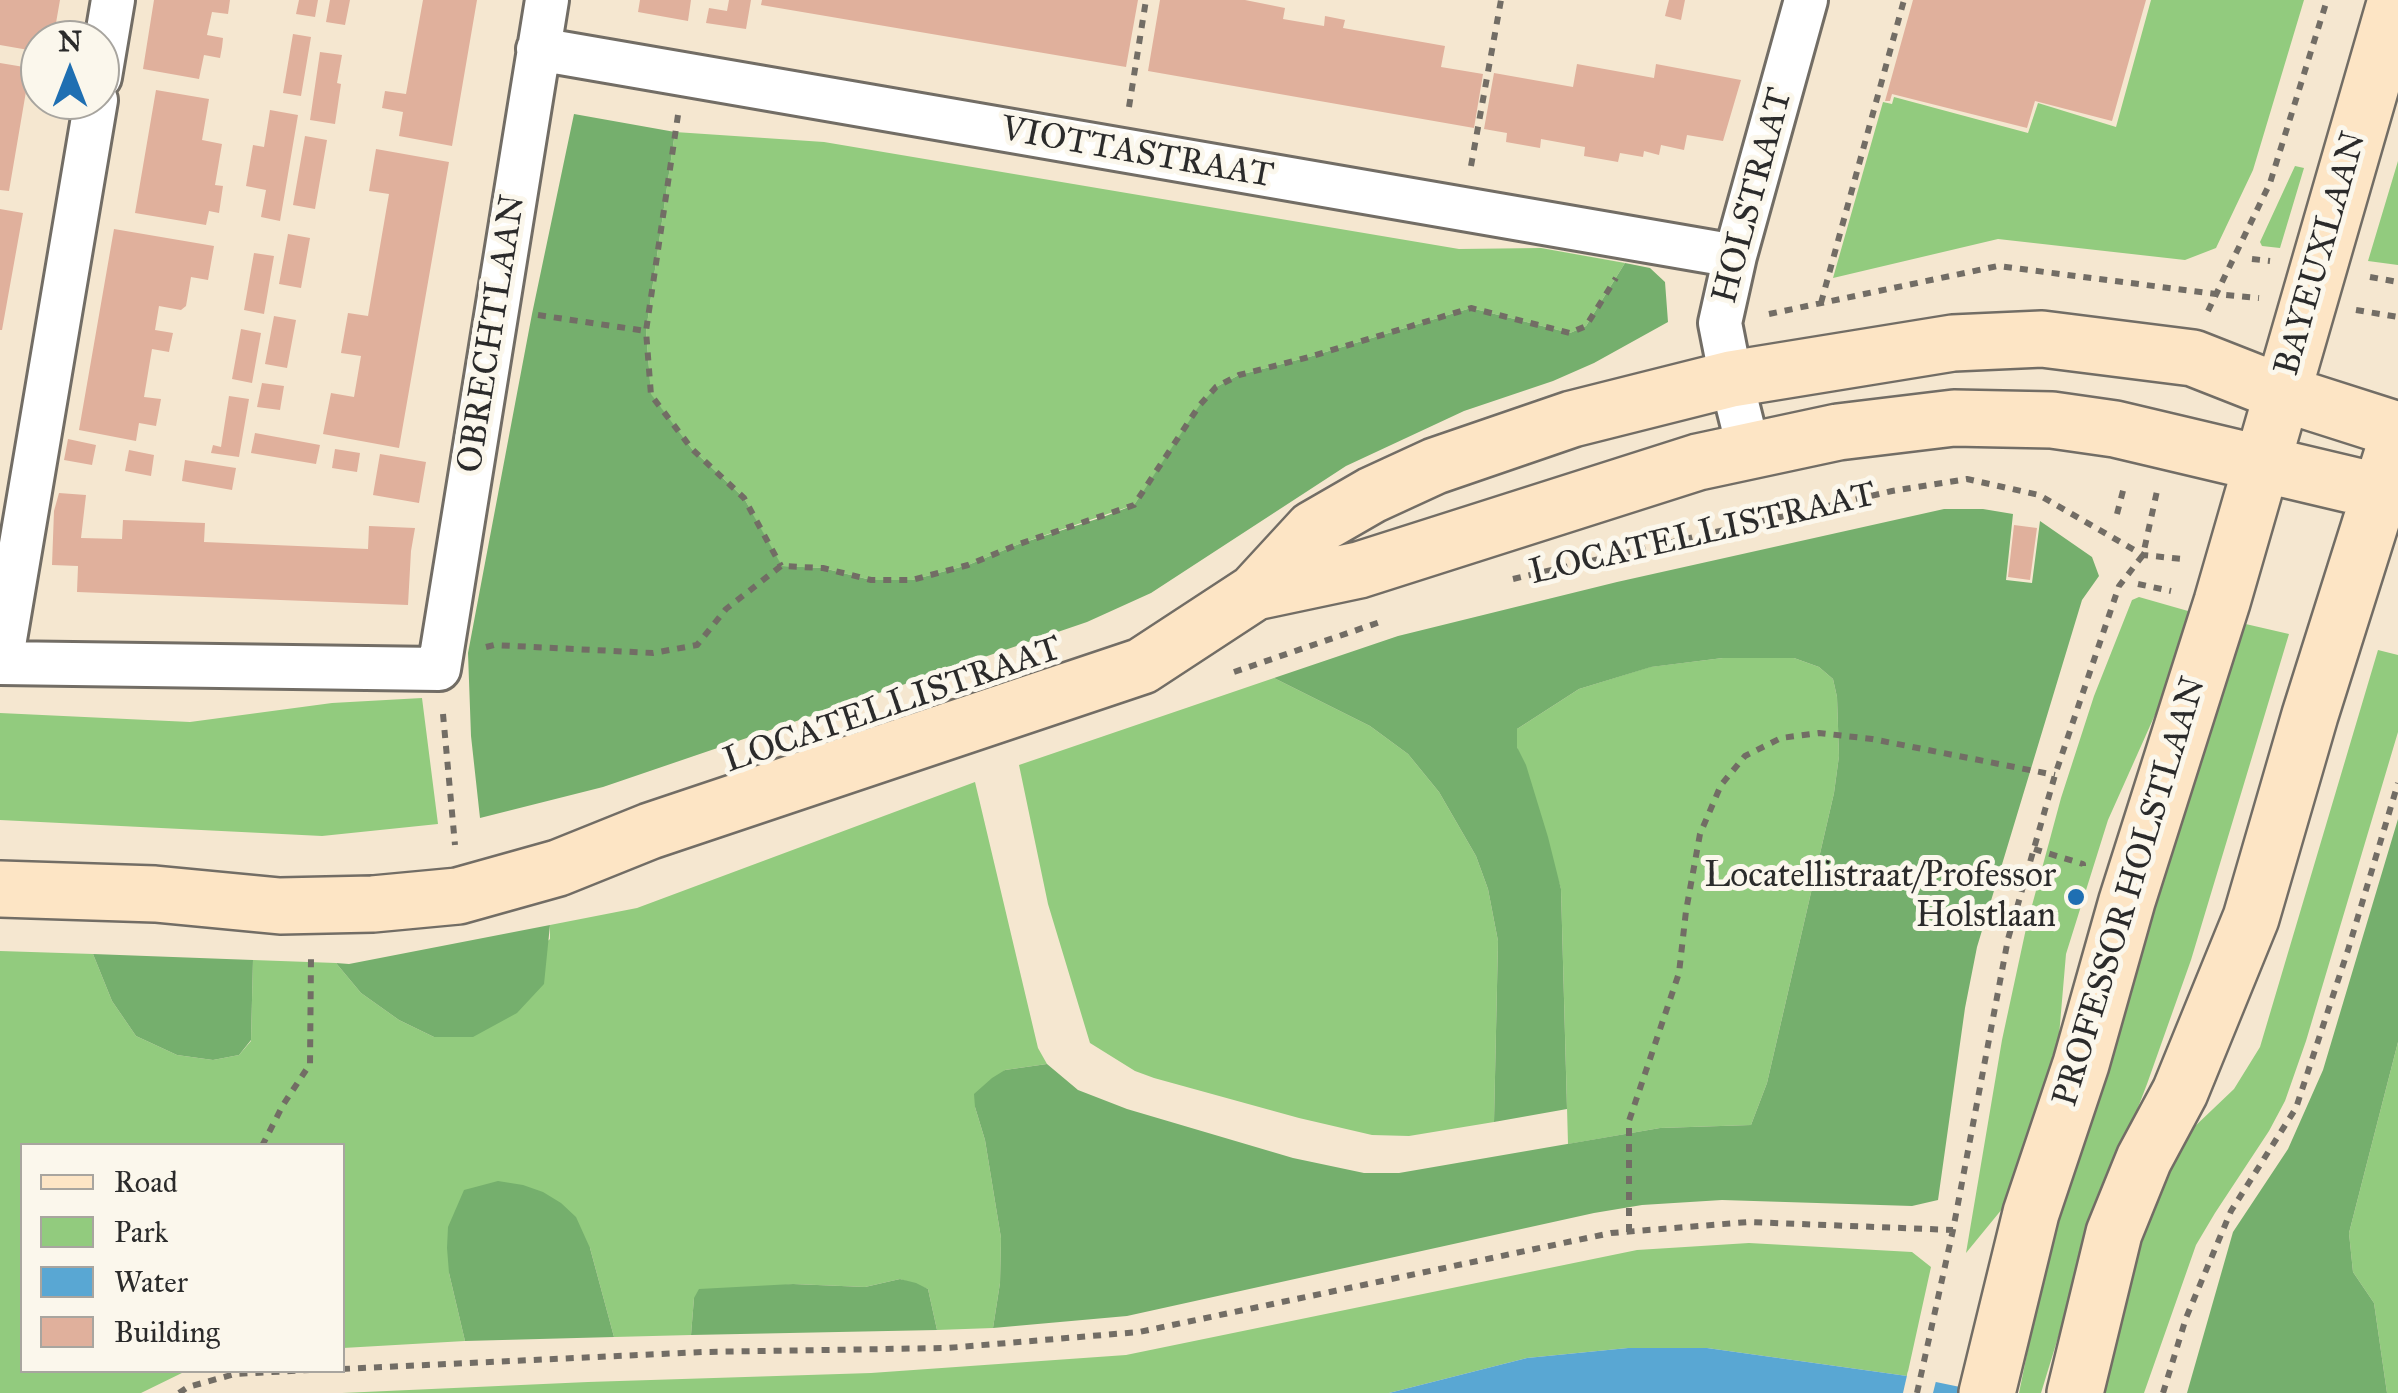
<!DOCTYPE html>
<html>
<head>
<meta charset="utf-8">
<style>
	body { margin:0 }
	#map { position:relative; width:2398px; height:1393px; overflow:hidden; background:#f5e7d0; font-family:"IM FELL Great Primer",serif }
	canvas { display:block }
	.legend { position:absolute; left:20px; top:1143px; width:325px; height:230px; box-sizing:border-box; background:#fbf7ec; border:2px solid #a8a59f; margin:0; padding:12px 18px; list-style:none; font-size:30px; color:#2b2b2b }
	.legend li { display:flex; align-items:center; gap:20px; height:50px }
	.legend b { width:50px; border:2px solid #a8a59f }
	.north { position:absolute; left:20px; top:20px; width:100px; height:100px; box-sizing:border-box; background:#fbf7ec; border:2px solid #a8a59f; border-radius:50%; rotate:0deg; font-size:28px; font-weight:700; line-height:40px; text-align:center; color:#2b2b2b }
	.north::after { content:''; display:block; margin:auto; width:35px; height:45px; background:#1f6fb2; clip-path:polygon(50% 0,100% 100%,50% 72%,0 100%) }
</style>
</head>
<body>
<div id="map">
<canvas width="2398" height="1393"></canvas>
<ul class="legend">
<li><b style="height:12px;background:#fde5c5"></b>Road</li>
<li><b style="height:28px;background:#92cb7e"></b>Park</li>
<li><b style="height:28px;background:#59a7d3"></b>Water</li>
<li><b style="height:28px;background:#e0b09c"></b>Building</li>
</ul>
<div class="north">N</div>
</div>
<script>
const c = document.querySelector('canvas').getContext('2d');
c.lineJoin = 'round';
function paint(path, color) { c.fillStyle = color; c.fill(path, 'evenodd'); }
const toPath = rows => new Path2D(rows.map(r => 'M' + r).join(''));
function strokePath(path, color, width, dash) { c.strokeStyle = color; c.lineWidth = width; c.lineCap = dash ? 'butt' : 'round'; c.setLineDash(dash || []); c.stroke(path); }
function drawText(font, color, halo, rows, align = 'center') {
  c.font = font + ' "IM FELL Great Primer",serif'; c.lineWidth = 10; c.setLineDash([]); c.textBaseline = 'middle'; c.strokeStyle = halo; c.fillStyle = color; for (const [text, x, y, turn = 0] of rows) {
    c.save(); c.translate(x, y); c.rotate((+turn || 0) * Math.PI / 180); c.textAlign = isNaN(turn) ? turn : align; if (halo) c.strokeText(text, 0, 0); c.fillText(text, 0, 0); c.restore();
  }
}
paint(toPath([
	[2151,0,2304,0,2253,170,2216,248,2185,260,1998,239,1833,278,1883,102,1892,104,1894,97,2028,133,2038,103,2116,127],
	[675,132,824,142,1459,249,1541,248,1625,263,1586,326,1570,333,1471,308,1309,357,1239,375,1216,387,1200,406,1134,505,1019,544,968,565,912,580,871,580,823,568,781,566,744,498,692,449,651,395,646,331],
	[2398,161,2398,265,2368,261],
	[2295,166,2304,168,2280,248,2262,246,2260,242],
	[2139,597,2195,613,2179,661,2108,820,2066,954,2057,1059,2016,1192,1966,1253,2002,1040,2027,924,2061,798,2094,696,2132,600],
	[2237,622,2289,634,2191,960,2147,1084,2091,1230,2041,1393,2019,1393,2052,1232],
	[2378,650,2398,655,2398,732,2306,1041,2285,1101,2269,1131,2215,1213,2196,1245,2144,1393,2103,1393,2151,1194,2192,1129,2234,1089,2260,1047],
	[1723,658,1794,658,1819,667,1833,679,1837,697,1839,756,1834,793,1767,1083,1751,1125,1660,1128,1568,1144,1561,889,1517,747,1517,729,1579,689,1650,667],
	[1274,678,1370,726,1408,754,1439,792,1476,856,1488,889,1498,941,1494,1122,1409,1136,1372,1135,1299,1118,1154,1078,1135,1071,1090,1043,1048,904,1019,765],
	[422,698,438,824,322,836,0,820,0,713,190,722,332,703],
	[975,782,1038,1048,1047,1064,1005,1070,975,1107,985,1140,1001,1238,1000,1283,993,1328,937,1330,928,1289,900,1279,865,1287,793,1284,694,1298,691,1335,614,1337,590,1248,449,1273,465,1341,343,1348,342,1146,22,1146,22,1370,186,1371,141,1393,0,1393,0,951,93,954,112,1001,136,1036,177,1055,213,1060,239,1055,251,1041,253,960,336,963,361,993,399,1020,434,1037,550,939,550,925,637,908],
	[2398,1042,2398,1393,2387,1393,2374,1303,2353,1272,2349,1233],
	[1749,1243,1912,1252,1931,1267,1907,1376,1707,1348,1628,1348,1527,1358,1389,1393,342,1393,588,1382,871,1373,1126,1355,1637,1250]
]), '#92cb7e');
paint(toPath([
	[574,114,675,132,646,331,651,394,692,449,744,498,782,566,823,568,871,580,912,580,968,565,1019,544,1103,517,1134,505,1199,406,1216,387,1239,375,1309,357,1471,308,1570,333,1586,326,1625,263,1650,268,1665,282,1668,322,1594,363,1553,381,1464,411,1346,466,1151,593,1087,622,603,787,480,818,471,736,468,653,532,314],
	[1944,509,1983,509,2013,514,2006,580,2032,583,2040,521,2092,557,2099,576,2082,600,1977,947,1965,1008,1938,1200,1912,1206,1722,1200,1642,1205,1594,1213,1127,1316,993,1328,1000,1283,1001,1238,985,1140,975,1107,974,1094,992,1078,1005,1070,1047,1064,1078,1090,1127,1109,1293,1158,1364,1173,1399,1173,1660,1128,1751,1125,1767,1083,1834,793,1839,756,1837,697,1833,679,1819,667,1794,658,1723,658,1651,667,1579,689,1517,729,1517,747,1526,765,1548,837,1561,889,1567,1109,1494,1122,1498,941,1488,889,1476,856,1439,792,1408,754,1370,726,1274,678,1398,636,1617,582],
	[2398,819,2398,1042,2349,1233,2353,1272,2374,1303,2387,1393,2187,1393,2233,1232,2288,1149,2323,1070],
	[550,925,544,984,517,1013,473,1037,434,1037,399,1020,361,993,336,963,349,964],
	[93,954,253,960,251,1040,239,1055,213,1060,177,1055,136,1036,112,1001],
	[498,1181,523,1185,543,1192,561,1203,576,1217,590,1248,614,1337,465,1341,449,1273,447,1248,448,1227,464,1190],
	[900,1279,916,1283,928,1289,937,1330,691,1335,694,1298,699,1289,793,1284,865,1287]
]), '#75af6d');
paint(toPath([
	[1628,1348,1707,1348,1907,1376,1989,1393,1389,1393,1527,1358]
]), '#59a7d3');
paint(toPath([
	[1908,1371,1937,1377,1933,1393,1903,1393]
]), '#f5e7d0');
paint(toPath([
	[0,0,60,0,53,40,40,40,40,52,0,45],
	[154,0,230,0,228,14,212,12,207,35,223,38,222,47,220,58,204,55,199,79,143,69],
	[299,0,318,0,315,17,296,14],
	[330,0,350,0,345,25,326,22],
	[423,0,477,0,452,146,399,136,403,112,382,108,385,91,406,94],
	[640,0,691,0,688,21,638,12],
	[729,0,751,0,746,29,706,23,709,8,727,11],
	[762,0,1138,0,1126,67,761,5],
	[1160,0,1245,0,1285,8,1283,19,1324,26,1325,16,1345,20,1343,28,1445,46,1441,67,1483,74,1474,128,1148,71],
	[1669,0,1685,0,1681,20,1665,16],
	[1913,0,2146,0,2112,121,2035,101,2027,128,1892,94,1890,101,1885,101],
	[293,34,311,37,301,96,283,93],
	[320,52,342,55,337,83,341,84,335,124,310,120],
	[0,63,30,68,9,191,0,190],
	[1577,64,1654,78,1656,64,1741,80,1723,141,1687,135,1684,150,1661,145,1659,155,1644,151,1643,157,1620,153,1618,162,1584,156,1585,147,1541,139,1540,148,1506,142,1507,133,1484,129,1494,73,1573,87],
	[156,90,209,99,202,140,222,144,215,185,223,186,219,213,209,211,206,225,135,213],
	[270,110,298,115,280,221,261,217,266,190,246,186,253,145,264,147],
	[305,136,327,140,315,209,293,205],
	[376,149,449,162,399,448,323,434,331,393,354,397,361,356,341,353,348,313,368,316,389,194,369,191],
	[0,209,23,213,2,330,0,330],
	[114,229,214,246,208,280,191,277,186,306,181,310,159,306,155,330,173,333,171,342,169,352,152,349,144,397,161,399,156,426,139,423,136,441,79,430],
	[288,234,310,238,301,288,279,284],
	[254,253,274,256,264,314,244,310],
	[274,316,296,320,287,368,265,364],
	[241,329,261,333,252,383,232,379],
	[262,383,284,386,280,410,257,407],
	[229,396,249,399,239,457,211,453,213,445,221,447],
	[255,433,320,445,316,464,251,453],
	[68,439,96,445,92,465,64,460],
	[335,449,360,453,357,472,332,468],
	[129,450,154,455,151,476,125,471],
	[380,454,426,462,419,503,373,495],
	[185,460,236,468,232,490,182,481],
	[59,493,86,495,81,538,122,539,123,520,205,523,204,542,368,549,369,526,415,528,411,551,408,605,77,592,78,566,52,565,54,511],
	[2014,525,2037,528,2030,580,2008,577]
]), '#e0b09c');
const minor = toPath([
	[538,49,1735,256],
	[100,77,113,0],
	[1749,451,1731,379,1720,323,1735,256,1806,0],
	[0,663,439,669,547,0],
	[1,663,96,100]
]);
const secondary = toPath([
	[1255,592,1359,570,1698,462,1838,432,1954,418,2052,420,2115,429,2398,496],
	[0,889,155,894,280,906,373,904,458,896,558,868,650,831,1142,666,1255,592,1313,529,1372,495,1435,466,1572,419,1731,379,1953,343,2042,339,2193,358,2282,393,2398,430],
	[1987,1393,2031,1213,2081,1064,2127,901,2222,602,2396,0],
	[2075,1393,2114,1233,2144,1159,2180,1092,2251,918,2310,715,2392,455]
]);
strokePath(minor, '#726d65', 48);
strokePath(secondary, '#726d65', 60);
strokePath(toPath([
	[1129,107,1146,0],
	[678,115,646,331,651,395,692,449,744,498,781,566],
	[1471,166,1501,0],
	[2252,259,2270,261],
	[2370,277,2398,282],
	[1821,303,1904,0],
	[2356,310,2398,317],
	[2208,311,2270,183,2327,0],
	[1769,314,1998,266,2216,294,2259,298],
	[538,315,646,331],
	[2117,514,2125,483],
	[1513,579,1892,491,1967,479,2039,495,2143,555,2182,559],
	[2138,584,2171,591],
	[486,647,494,645,653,653,697,645,726,609,781,566,823,568,871,580,912,580,968,565,1019,544,1134,505,1199,406,1216,387,1239,375,1309,357,1471,308,1570,333,1586,326,1616,278],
	[1234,672,1383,621],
	[443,714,455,845],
	[2034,849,2083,864,2083,866],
	[262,1146,283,1105,310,1064,311,957],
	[1629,1232,1629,1121,1679,973,1686,911,1700,834,1721,785,1745,756,1781,738,1819,733,1872,739,2055,775],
	[342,1369,702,1352,947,1348,1139,1332,1611,1233,1749,1222,1953,1230],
	[179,1393,188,1387,235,1374,310,1370],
	[1917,1393,1953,1230,2008,939,2055,775,2119,586,2143,555,2157,491],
	[2163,1393,2186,1318,2231,1211,2296,1108,2348,950,2398,783]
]), '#726d65', 6, [8, 8]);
strokePath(minor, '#fff', 42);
strokePath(secondary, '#fde5c5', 55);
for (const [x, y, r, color] of [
	[2076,897,10,"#1f6fb2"]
]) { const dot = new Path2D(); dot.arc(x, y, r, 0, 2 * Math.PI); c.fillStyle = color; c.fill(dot); strokePath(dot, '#fbf7ec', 4); }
drawText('35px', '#2b2b2b', '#fbf7ec', [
	["VIOTTASTRAAT",1137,154,10],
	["HOLSTRAAT",1754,196,-75],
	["BAYEUXLAAN",2322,254,-74],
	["OBRECHTLAAN",493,334,-81],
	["LOCATELLISTRAAT",1703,535,-13],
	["LOCATELLISTRAAT",893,706,-19],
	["PROFESSOR HOLSTLAAN",2131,892,-73]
]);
drawText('35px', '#2b2b2b', '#fbf7ec', [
	["Locatellistraat/Professor",2056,877],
	["Holstlaan",2056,917]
], 'right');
</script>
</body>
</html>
